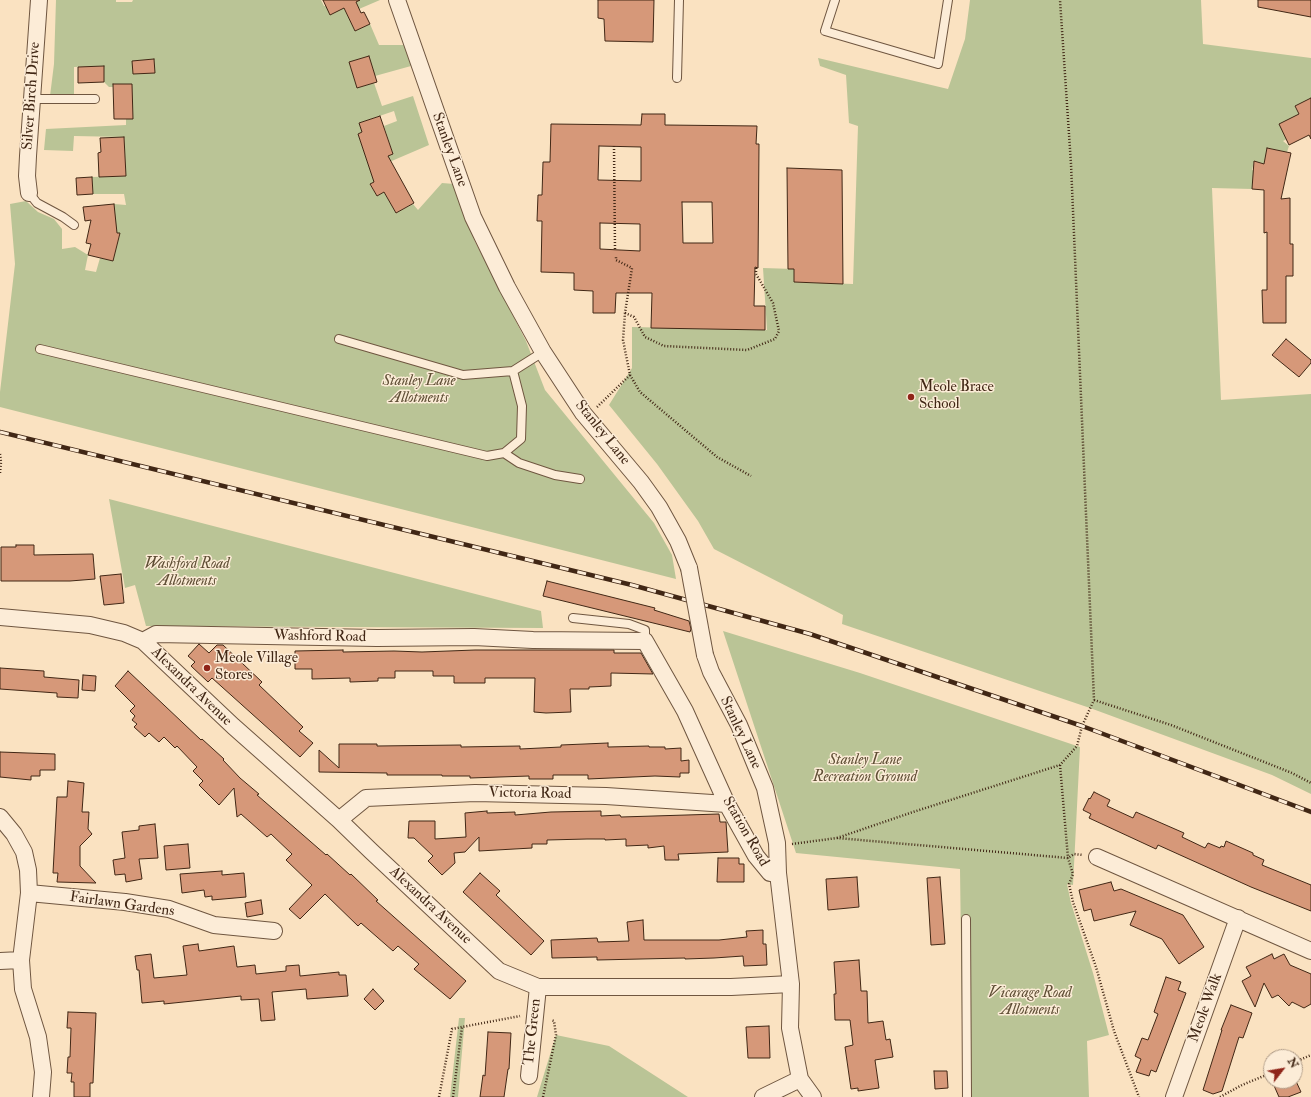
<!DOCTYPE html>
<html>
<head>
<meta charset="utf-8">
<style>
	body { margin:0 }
	#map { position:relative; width:1311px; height:1097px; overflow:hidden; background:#fae2c1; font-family:"IM FELL Double Pica",serif }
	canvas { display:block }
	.north { position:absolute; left:1263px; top:1049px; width:40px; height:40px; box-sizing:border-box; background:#fcecd7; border:1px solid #b19d89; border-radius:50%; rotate:59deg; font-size:11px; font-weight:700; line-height:16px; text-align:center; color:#412715 }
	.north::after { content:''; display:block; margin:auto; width:14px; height:18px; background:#8f2418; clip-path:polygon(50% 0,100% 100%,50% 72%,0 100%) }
</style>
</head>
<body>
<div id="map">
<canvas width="1311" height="1097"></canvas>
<div class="north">N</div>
</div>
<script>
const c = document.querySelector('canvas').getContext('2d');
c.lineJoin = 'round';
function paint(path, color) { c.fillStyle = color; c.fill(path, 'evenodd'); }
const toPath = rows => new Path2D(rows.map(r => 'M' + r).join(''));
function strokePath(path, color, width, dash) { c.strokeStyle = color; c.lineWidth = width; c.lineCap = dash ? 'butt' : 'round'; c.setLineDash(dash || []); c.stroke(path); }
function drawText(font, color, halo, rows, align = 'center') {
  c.font = font + ' "IM FELL Double Pica",serif'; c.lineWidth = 3; c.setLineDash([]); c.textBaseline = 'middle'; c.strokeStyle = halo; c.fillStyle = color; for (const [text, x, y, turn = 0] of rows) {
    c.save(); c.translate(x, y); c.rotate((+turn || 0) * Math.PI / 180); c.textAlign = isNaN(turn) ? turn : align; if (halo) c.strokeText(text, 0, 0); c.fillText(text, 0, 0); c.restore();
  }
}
paint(toPath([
	[56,0,116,0,116,2,132,2,133,0,321,0,324,6,344,8,355,31,370,24,379,45,404,45,411,66,375,76,369,56,349,62,357,88,374,83,382,106,413,96,429,145,380,166,385,176,370,185,377,196,384,192,396,213,413,204,418,210,442,183,454,184,475,242,526,341,545,390,654,523,672,555,676,579,0,407,0,392,15,264,10,204,26,201,38,212,54,219,62,229,62,249,75,247,88,255,85,270,96,272,100,258,113,261,120,234,111,231,114,204,126,205,124,194,93,194,92,177,126,176,124,137,74,136,73,151,44,150,46,129,126,125,126,119,133,118,132,84,114,84,113,87,109,87,104,82,104,66,74,67,74,96,50,96,54,64],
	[394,111,397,121,384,126,393,154,368,163,358,134,362,132,359,123],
	[355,0,380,0,359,9],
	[970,0,1201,0,1203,44,1311,58,1311,101,1310,99,1295,106,1299,115,1287,139,1283,141,1289,146,1287,152,1268,148,1264,164,1254,162,1252,170,1262,173,1263,183,1252,183,1252,189,1212,188,1221,400,1311,394,1311,794,1272,775,1090,708,842,624,843,615,714,549,698,521,657,464,609,405,632,368,632,327,767,330,763,268,794,269,794,282,853,284,858,126,849,123,846,75,820,66,818,58,948,89,965,39],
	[109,499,541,611,543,628,146,626,135,585,125,588],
	[723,631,860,673,1080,747,1073,885,1067,884,1071,903,1093,973,1109,1035,1087,1041,1089,1097,963,1097,960,869,796,853],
	[459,1018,465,1018,458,1097,450,1097],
	[556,1035,609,1046,688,1097,537,1097]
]), '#bac496');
const building = toPath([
	[323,0,360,0,356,2,361,13,364,12,370,24,355,31,344,8,330,15,323,0],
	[598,0,654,0,653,42,605,41,604,19,598,18,598,0],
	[1258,0,1311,0,1311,17,1258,7,1258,0],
	[369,56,377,82,357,88,349,62,369,56],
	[154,59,155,73,133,74,132,61,154,59],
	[104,66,104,82,78,83,78,67,104,66],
	[113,84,132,84,133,119,114,119,113,84],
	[1311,98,1311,139,1309,135,1289,145,1279,124,1299,114,1295,106,1311,98],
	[642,114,665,114,665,125,757,126,756,144,759,144,758,268,755,267,754,306,765,306,765,330,651,328,652,293,616,293,615,313,593,313,593,291,574,290,574,273,541,272,542,221,537,221,538,195,542,195,543,162,550,162,551,124,641,125,642,114],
	[599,146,641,147,641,181,598,180,599,146],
	[682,202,712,202,713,243,683,243,682,202],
	[600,223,640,224,640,251,600,249,600,223],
	[380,116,393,154,388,156,414,203,396,213,384,192,377,196,370,184,374,182,358,134,362,132,359,123,380,116],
	[124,137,126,176,99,177,98,153,101,152,100,138,124,137],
	[1267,148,1291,153,1281,199,1290,198,1290,244,1293,244,1293,276,1286,276,1286,323,1263,323,1262,290,1267,290,1267,232,1264,233,1264,190,1252,189,1254,161,1264,164,1267,148],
	[787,168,842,170,843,284,794,282,794,269,788,269,787,168],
	[92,177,93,194,77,195,76,178,92,177],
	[114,204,117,233,120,233,113,261,88,255,91,244,86,243,91,220,85,221,83,207,114,204],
	[1286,339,1311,360,1311,363,1299,377,1272,355,1286,339],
	[16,545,34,545,34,555,93,554,95,579,70,581,1,581,1,547,16,547,16,545],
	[121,574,124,603,104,605,100,576,121,574],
	[547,581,655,608,654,610,689,621,691,629,690,632,543,596,547,581],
	[199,644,209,653,217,645,223,645,262,682,259,685,303,727,299,731,313,743,300,757,212,678,208,682,191,666,195,662,188,656,199,644],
	[343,650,343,652,394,651,422,652,475,650,614,650,614,653,641,653,653,674,611,673,611,686,589,687,589,689,570,689,571,712,546,713,534,712,535,678,485,678,485,683,454,683,454,676,433,676,433,671,395,671,395,678,378,678,378,681,350,682,350,678,312,679,312,669,295,669,295,651,343,650],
	[0,668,44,671,44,677,79,680,78,698,57,697,57,693,0,689,0,668],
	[128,671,201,740,202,739,224,759,223,760,240,778,259,794,257,795,326,855,327,854,350,875,351,874,378,900,376,901,466,981,450,999,414,969,419,964,398,946,393,951,361,923,358,926,325,894,300,919,289,909,312,885,286,860,292,854,271,834,267,837,241,814,237,817,234,788,219,805,199,785,203,781,193,771,197,767,177,746,175,748,164,737,159,742,149,733,145,737,134,727,137,724,132,720,135,716,130,711,135,706,115,686,128,671],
	[83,675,96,676,95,691,82,690,83,675],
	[608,743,608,747,649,746,649,747,665,747,665,749,681,748,681,761,689,760,689,773,680,773,680,777,655,776,588,779,588,775,553,775,553,779,529,779,529,776,470,778,470,776,442,776,442,775,387,775,387,773,319,772,319,750,339,768,339,744,377,744,377,746,461,745,461,747,520,746,520,749,561,747,561,745,608,743],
	[0,752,55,754,55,770,40,770,40,776,31,776,31,780,0,777,0,752],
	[68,781,84,783,82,812,89,812,88,829,92,834,80,846,80,866,96,883,57,882,58,873,53,873,57,797,67,797,68,781],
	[1094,792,1110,800,1107,806,1133,818,1136,812,1184,833,1182,837,1205,848,1208,843,1220,848,1221,846,1224,847,1226,841,1253,853,1253,855,1264,860,1262,865,1311,885,1311,911,1251,887,1158,845,1156,849,1089,818,1091,814,1083,810,1089,798,1090,799,1094,792],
	[487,811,487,813,515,812,515,815,551,812,601,811,601,816,620,815,621,817,719,814,720,822,726,822,728,852,678,854,679,860,665,860,664,846,648,848,648,845,626,846,626,839,605,840,605,839,587,839,547,840,547,844,532,844,532,848,479,851,479,837,465,852,454,853,455,863,442,875,428,861,433,856,414,838,408,838,409,821,435,821,435,839,466,837,465,813,487,811],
	[155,824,158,858,139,859,142,879,126,882,125,874,115,875,113,860,125,858,122,832,139,830,139,826,155,824],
	[188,844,190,868,166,870,164,846,188,844],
	[718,858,739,858,739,864,744,864,744,882,717,882,718,858],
	[222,871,222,875,244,873,246,897,212,900,212,896,205,897,204,890,182,893,180,874,222,871],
	[480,873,500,891,496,895,544,941,531,955,463,892,480,873],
	[857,877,859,907,828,910,826,879,857,877],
	[940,877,945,944,931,945,927,878,940,877],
	[1111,882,1114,891,1121,889,1183,915,1204,947,1179,964,1162,939,1130,925,1136,911,1094,921,1091,909,1084,911,1079,890,1111,882],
	[261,900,263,914,247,917,245,903,261,900],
	[643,920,644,940,719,940,747,937,746,931,763,930,763,944,766,944,767,965,744,966,743,956,714,958,685,959,685,958,597,960,597,957,552,958,551,940,597,938,598,942,629,941,627,922,643,920],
	[198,944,199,951,234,946,237,967,255,965,256,974,286,971,286,966,299,965,300,976,339,972,339,975,346,975,348,996,307,999,306,989,272,992,275,1020,261,1021,259,999,241,1000,241,996,164,1004,164,1001,142,1003,139,970,137,970,135,956,151,954,154,978,187,975,183,946,198,944],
	[1272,954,1274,959,1284,954,1290,965,1311,974,1311,1004,1304,1008,1292,1002,1289,1006,1278,995,1272,998,1264,983,1255,1007,1242,981,1251,976,1246,967,1272,954],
	[859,960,861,991,867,991,868,1023,883,1021,886,1040,890,1039,893,1057,875,1060,879,1088,858,1091,858,1088,851,1089,845,1047,853,1045,850,1020,835,1020,834,994,836,994,834,962,859,960],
	[1166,977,1181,982,1178,990,1186,993,1156,1072,1151,1070,1149,1076,1136,1072,1141,1059,1135,1056,1142,1038,1148,1040,1158,1014,1154,1012,1166,977],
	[373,989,384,1001,375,1010,364,999,373,989],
	[1231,1005,1252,1013,1243,1038,1239,1037,1222,1091,1213,1094,1203,1090,1222,1030,1221,1030,1231,1005],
	[68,1012,96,1013,93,1083,90,1083,90,1097,74,1097,74,1082,71,1082,72,1073,67,1073,68,1057,70,1057,71,1028,67,1028,68,1012],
	[769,1026,770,1058,748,1058,746,1027,769,1026],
	[488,1032,511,1033,509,1069,508,1069,504,1097,480,1097,483,1075,485,1076,488,1032],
	[934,1071,947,1071,948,1088,935,1089,934,1071],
	[1295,1079,1301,1092,1288,1097,1279,1097,1272,1081,1295,1081,1295,1079]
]);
paint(building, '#d69879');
strokePath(building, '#412715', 1);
const lane = toPath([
	[835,0,825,31,938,64,948,0],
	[677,78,679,0],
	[32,99,95,99],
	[29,193,37,203,63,217,74,225],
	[339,339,463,375,513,371],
	[40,349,487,456,504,453,521,439,522,406,513,371,543,352],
	[504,453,519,463,555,475,580,479],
	[573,618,629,624,645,630,645,641],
	[966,919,967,1097]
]);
const street = toPath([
	[397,0,473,217,507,287,543,352,583,413,641,482,659,507,678,541,689,568],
	[29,193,27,176,28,156,39,0],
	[0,617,90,625,124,633,143,641,233,726,339,820,371,851,499,971,538,987,731,987,791,984],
	[143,641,156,634,377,638,474,637,533,640,645,641,685,711,727,804,756,856,770,873,778,873,791,984,790,1028,800,1079,813,1097],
	[705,655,711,672,739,725,765,788,777,843,778,873],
	[0,817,14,834,24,852,28,870,29,893,21,960,23,989,38,1037,43,1072,41,1097],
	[339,820,366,798,475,793,606,796,727,804],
	[1097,857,1311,951],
	[29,893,125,902,169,909,214,925,274,931],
	[0,961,21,960],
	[529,1076,538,987],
	[763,1097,800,1079],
	[1174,1097,1238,918]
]);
strokePath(lane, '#6f5640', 10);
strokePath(street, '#6f5640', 18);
strokePath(toPath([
	[614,146,615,250],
	[625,313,634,317,645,337,664,346,747,350,775,339,779,331,773,303,756,274,756,267],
	[630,375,640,392,717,457,751,476],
	[597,407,630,375,623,340,625,313,632,268,616,260,616,256],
	[0,454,1,462,0,473],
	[1094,700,1171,725,1292,773,1311,783],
	[1060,765,1068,858,1073,874,1069,884,1073,902,1096,967,1114,1031,1139,1097],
	[837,838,913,812,1060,765,1077,746,1082,726,1094,700,1071,164,1060,0],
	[792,844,837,838,1068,858,1074,854,1083,855],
	[1295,1062,1311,1055],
	[439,1097,452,1029,462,1027],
	[453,1097,462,1027,520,1016],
	[543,1097,556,1035,554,1021,551,1020],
	[1220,1097,1242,1085,1271,1073]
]), '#412715', 2.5, [1, 2]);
strokePath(lane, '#fcecd7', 8);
strokePath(street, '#fcecd7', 16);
const rail = toPath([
	[0,432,632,585,810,634,1082,726,1311,812]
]);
strokePath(rail, '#412715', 4.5);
strokePath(rail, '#fcecd7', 3, [9]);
const streetBridge = toPath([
	[689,568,705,655]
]);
strokePath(streetBridge, '#6f5640', 18, []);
strokePath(streetBridge, '#fcecd7', 16);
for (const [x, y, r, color] of [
	[911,397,4,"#8f2418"],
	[207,668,4,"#8f2418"]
]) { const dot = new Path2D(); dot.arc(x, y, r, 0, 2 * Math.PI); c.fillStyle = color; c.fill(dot); strokePath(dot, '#fcecd7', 1.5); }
drawText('15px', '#412715', '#fcecd7', [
	["Silver Birch Drive",32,96,-86],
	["Stanley Lane",449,150,70],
	["Stanley Lane",602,433,51],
	["Washford Road",320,637,1],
	["Alexandra Avenue",191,687,44],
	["Stanley Lane",740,733,65],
	["Victoria Road",530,794,1],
	["Station Road",745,832,60],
	["Fairlawn Gardens",122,905,8],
	["Alexandra Avenue",430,906,43],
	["Meole Walk",1206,1008,-70],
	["The Green",533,1032,-84]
]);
drawText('italic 15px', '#5f4e35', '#fcecd7', [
	["Stanley Lane",419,382],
	["Allotments",419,399],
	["Washford Road",187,565],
	["Allotments",187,582],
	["Stanley Lane",865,761],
	["Recreation Ground",865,778],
	["Vicarage Road",1030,994],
	["Allotments",1030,1011]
]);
drawText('15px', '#412715', '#fcecd7', [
	["Meole Brace",919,388],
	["School",919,405],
	["Meole Village",215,659],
	["Stores",215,676]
], 'left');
</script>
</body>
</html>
